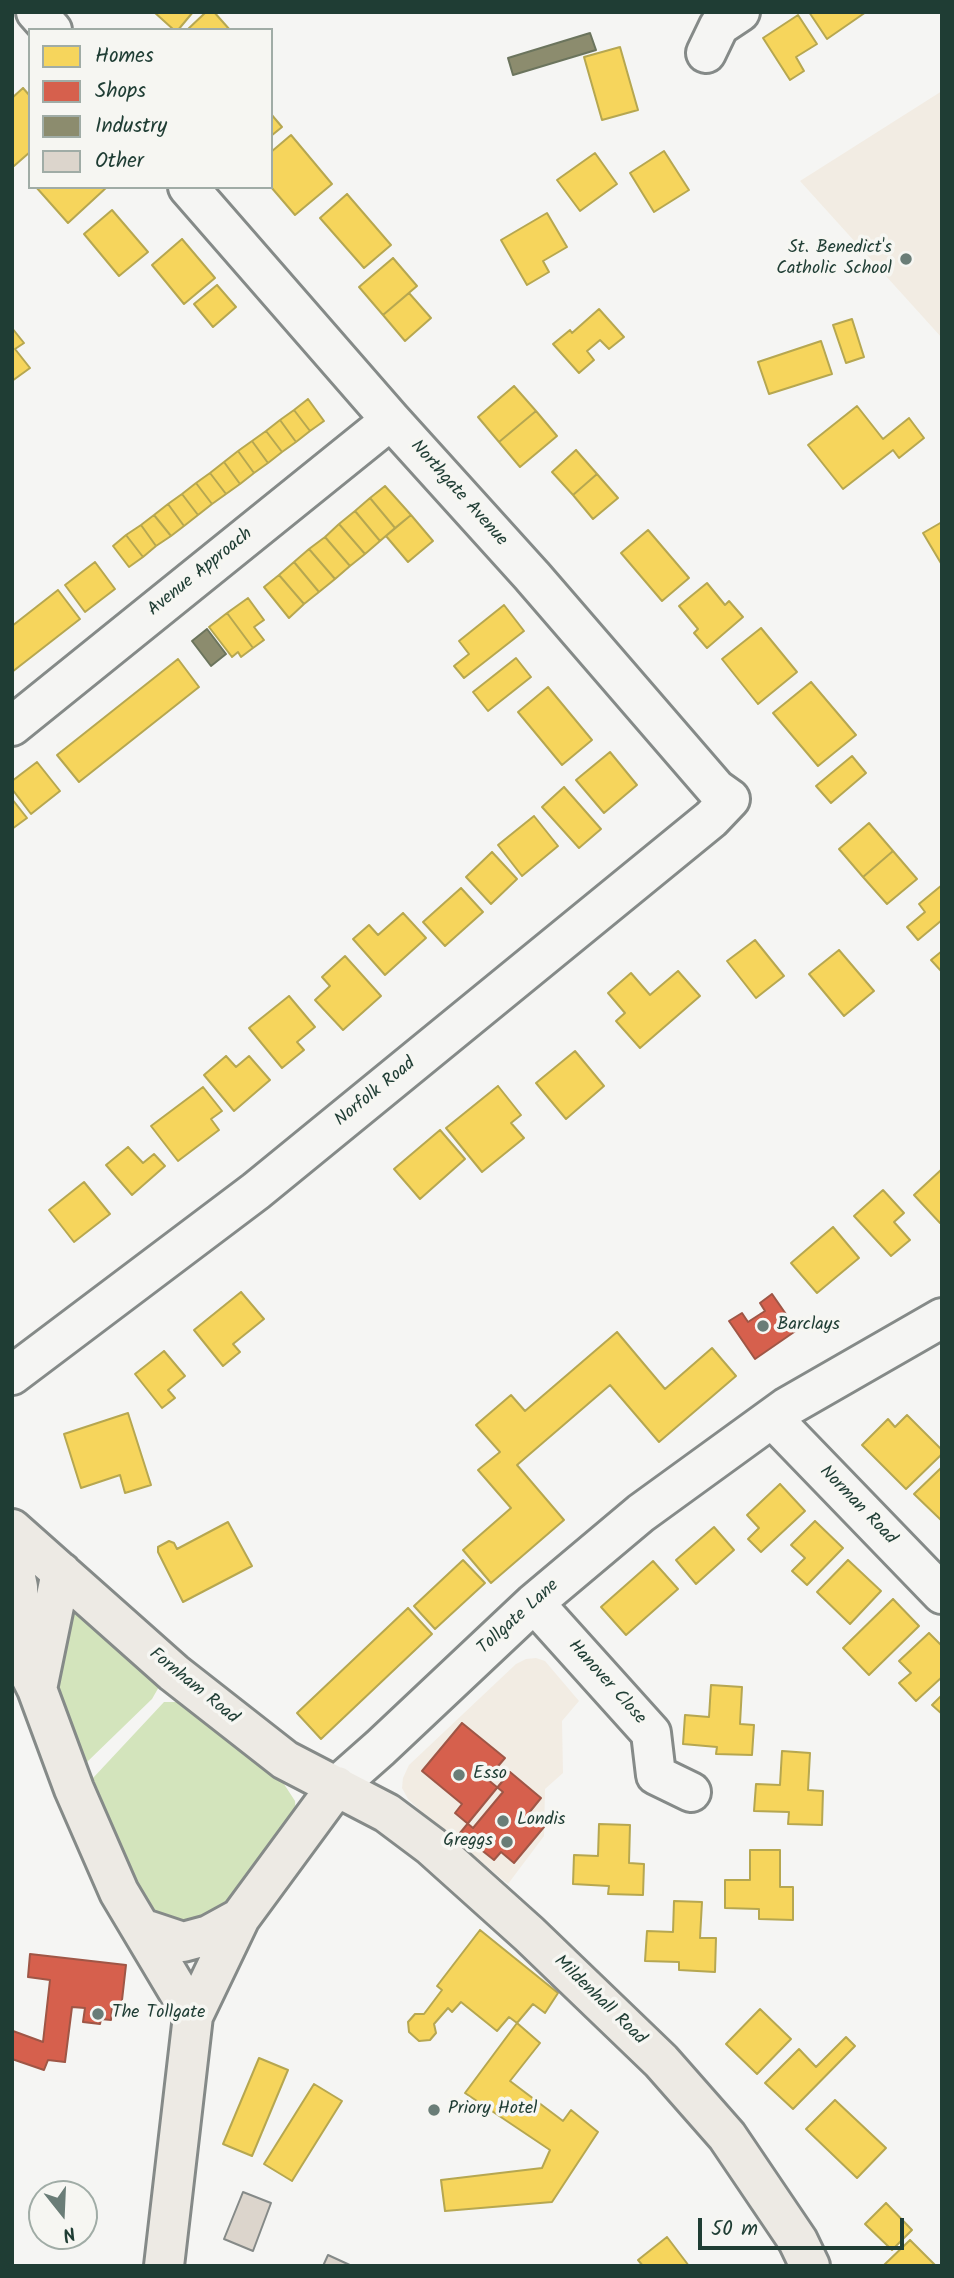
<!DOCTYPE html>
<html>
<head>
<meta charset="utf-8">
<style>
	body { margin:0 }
	#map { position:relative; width:954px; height:2278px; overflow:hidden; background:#f5f5f3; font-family:Kalam,sans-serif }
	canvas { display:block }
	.frame { position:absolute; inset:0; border:14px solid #1f3d34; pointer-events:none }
	.legend { position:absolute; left:28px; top:28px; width:245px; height:161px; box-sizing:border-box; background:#f6f6f2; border:2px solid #a0aca6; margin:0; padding:9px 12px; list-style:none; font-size:21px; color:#1f3d34 }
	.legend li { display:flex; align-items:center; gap:14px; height:35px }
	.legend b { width:35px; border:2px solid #a0aca6 }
	.north { position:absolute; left:28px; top:2180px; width:70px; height:70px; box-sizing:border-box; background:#f6f6f2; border:2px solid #a0aca6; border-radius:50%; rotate:162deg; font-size:19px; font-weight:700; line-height:28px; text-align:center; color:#1f3d34 }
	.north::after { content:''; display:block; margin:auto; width:24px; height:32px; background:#6a7d77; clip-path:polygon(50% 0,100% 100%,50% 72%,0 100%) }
	.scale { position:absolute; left:698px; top:2218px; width:206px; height:32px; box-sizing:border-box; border:4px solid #1f3d34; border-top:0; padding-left:9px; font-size:21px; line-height:24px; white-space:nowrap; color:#1f3d34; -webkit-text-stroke:5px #f6f6f2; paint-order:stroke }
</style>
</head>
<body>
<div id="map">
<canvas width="954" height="2278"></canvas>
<div class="frame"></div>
<ul class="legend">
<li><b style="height:19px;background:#f6d55c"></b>Homes</li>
<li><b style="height:19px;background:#d6604d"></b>Shops</li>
<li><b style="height:19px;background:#8c8c6e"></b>Industry</li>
<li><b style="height:19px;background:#dcd5cc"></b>Other</li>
</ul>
<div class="north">N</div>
<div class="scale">50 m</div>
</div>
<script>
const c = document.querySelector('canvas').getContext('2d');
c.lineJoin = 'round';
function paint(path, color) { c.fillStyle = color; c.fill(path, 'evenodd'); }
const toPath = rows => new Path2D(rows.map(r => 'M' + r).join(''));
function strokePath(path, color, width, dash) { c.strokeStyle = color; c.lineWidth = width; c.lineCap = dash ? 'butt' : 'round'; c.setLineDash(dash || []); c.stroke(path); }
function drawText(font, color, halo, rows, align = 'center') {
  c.font = font + ' Kalam,sans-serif'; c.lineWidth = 7; c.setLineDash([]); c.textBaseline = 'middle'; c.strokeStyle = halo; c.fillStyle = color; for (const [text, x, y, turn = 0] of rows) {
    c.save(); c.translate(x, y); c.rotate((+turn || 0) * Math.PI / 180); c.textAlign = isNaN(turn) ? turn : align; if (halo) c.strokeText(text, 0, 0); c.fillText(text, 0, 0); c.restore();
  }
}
paint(toPath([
	[942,91,942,338,800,181],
	[536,1658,545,1661,579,1701,562,1721,563,1773,545,1789,544,1836,508,1884,431,1821,408,1799,402,1788,403,1778,409,1765,516,1664,526,1659]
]), '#f2ece3');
paint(toPath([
	[59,1595,160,1685,152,1699,87,1762,76,1755,41,1659],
	[164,1702,180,1702,284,1784,295,1801,296,1818,222,1910,199,1921,167,1921,143,1904,93,1778]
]), '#d3e4bc');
const homes = toPath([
	[154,12,193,12,178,30,174,30,154,12],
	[206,12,214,12,230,30,187,30,206,12],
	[809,12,866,12,827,39,809,12],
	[798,15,817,44,796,57,804,71,790,80,763,38,798,15],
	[620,47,638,110,602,120,584,57,620,47],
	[23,88,30,96,30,152,14,166,12,164,12,98,23,88],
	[271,114,282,127,271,136,271,114],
	[291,135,332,184,295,215,271,187,271,152,291,135],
	[664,151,689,190,654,212,630,173,664,151],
	[595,153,617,184,580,211,557,180,595,153],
	[36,187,107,187,68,223,36,187],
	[347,194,391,245,364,268,320,218,347,194],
	[112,210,148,252,119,276,84,234,112,210],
	[547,213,567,247,543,261,549,272,527,285,501,240,547,213],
	[182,239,215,278,184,304,152,265,182,239],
	[393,258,417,286,383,315,359,287,393,258],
	[217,285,236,307,213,327,194,304,217,285],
	[409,293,431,318,405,341,383,315,409,293],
	[599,309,624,337,609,349,600,340,587,351,594,360,579,373,553,344,570,330,572,333,599,309],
	[852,319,864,357,846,363,833,325,852,319],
	[12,328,24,343,15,349,30,368,12,381,12,328],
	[821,341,832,374,769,394,758,362,821,341],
	[514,386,536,411,499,442,478,417,514,386],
	[308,399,324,421,310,431,294,410,308,399],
	[857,406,883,439,909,418,924,438,899,458,893,450,843,489,808,445,857,406],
	[294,410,310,431,296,442,280,420,294,410],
	[536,411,557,436,520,467,499,442,536,411],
	[280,420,296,442,282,452,266,431,280,420],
	[266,431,282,452,268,463,252,441,266,431],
	[252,441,268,463,254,473,238,451,252,441],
	[576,450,597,474,573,495,552,472,576,450],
	[238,451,254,473,240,484,224,462,238,451],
	[224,462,240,484,226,494,210,473,224,462],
	[210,473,226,494,212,504,196,483,210,473],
	[597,474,618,498,593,519,573,495,597,474],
	[196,483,212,504,198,515,182,494,196,483],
	[385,486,411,515,395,528,370,498,385,486],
	[182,494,198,515,184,526,168,504,182,494],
	[370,498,395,528,380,541,355,511,370,498],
	[168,504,184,526,171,536,154,515,168,504],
	[355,511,380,541,365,554,339,524,355,511],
	[154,515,171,536,156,546,141,525,154,515],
	[411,515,433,541,408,562,386,536,411,515],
	[942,522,942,565,923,533,942,522],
	[339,524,365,554,350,566,325,537,339,524],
	[141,525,156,546,143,557,126,535,141,525],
	[648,530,689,578,662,601,621,553,648,530],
	[126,535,143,557,129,567,113,546,126,535],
	[325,537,350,566,335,579,309,549,325,537],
	[309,549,335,579,319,592,294,562,309,549],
	[95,562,115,589,85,612,65,585,95,562],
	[294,562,319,592,304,604,279,575,294,562],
	[279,575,304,604,289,618,264,587,279,575],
	[707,583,725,605,729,601,743,617,707,648,694,633,698,629,679,606,707,583],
	[58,590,80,619,12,672,12,626,58,590],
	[248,598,264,620,254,627,264,640,253,648,227,613,248,598],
	[504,605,524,631,464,678,454,666,469,654,459,641,504,605],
	[227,613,253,648,241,657,238,652,232,657,209,627,227,613],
	[761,628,797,672,758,704,722,659,761,628],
	[516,658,531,677,488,711,473,692,516,658],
	[178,659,199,687,79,782,57,755,178,659],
	[811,682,856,735,818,766,773,713,811,682],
	[548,687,592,740,562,765,518,712,548,687],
	[610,752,637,785,604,813,576,780,610,752],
	[852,756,866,773,831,803,816,786,852,756],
	[37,762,60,791,31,814,12,789,12,781,37,762],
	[564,787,601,829,579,848,542,807,564,787],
	[12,799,27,818,12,829,12,799],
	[534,816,558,846,522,876,498,845,534,816],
	[869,823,893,851,863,877,839,849,869,823],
	[893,851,917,879,887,904,863,877,893,851],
	[492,852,517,879,491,904,466,877,492,852],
	[942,885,942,920,918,940,907,927,925,912,919,904,942,885],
	[461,888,483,912,445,946,423,922,461,888],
	[403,913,426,938,385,975,353,939,369,925,378,935,403,913],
	[755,940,784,976,756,998,727,961,755,940],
	[839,950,874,991,844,1016,809,974,839,950],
	[942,951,942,972,931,960,942,951],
	[345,956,381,996,343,1030,315,1000,330,986,322,977,345,956],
	[678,971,700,996,640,1048,616,1021,625,1013,608,993,631,973,650,995,678,971],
	[289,996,315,1027,297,1042,304,1050,282,1068,249,1028,289,996],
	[575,1051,604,1086,566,1119,536,1083,575,1051],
	[226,1056,236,1067,249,1056,270,1080,234,1111,204,1075,226,1056],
	[498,1086,521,1115,511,1123,524,1138,482,1172,446,1128,498,1086],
	[203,1087,222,1111,211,1119,219,1130,178,1161,151,1126,203,1087],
	[440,1130,465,1159,420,1199,394,1169,440,1130],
	[128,1147,143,1163,154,1154,165,1166,132,1195,106,1165,128,1147],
	[942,1169,942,1221,940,1223,914,1195,942,1169],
	[84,1182,110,1214,74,1242,49,1210,84,1182],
	[883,1190,904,1213,894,1222,910,1240,891,1256,854,1216,883,1190],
	[833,1227,859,1258,817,1293,791,1263,833,1227],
	[241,1292,264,1319,233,1344,240,1352,223,1366,194,1330,241,1292],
	[617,1332,665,1389,712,1348,736,1376,659,1442,610,1385,517,1465,564,1520,491,1583,463,1550,511,1508,478,1470,500,1452,476,1425,511,1395,525,1411,617,1332],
	[164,1351,185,1376,168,1390,175,1398,162,1408,135,1374,164,1351],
	[128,1413,151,1485,125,1493,120,1475,81,1488,64,1434,128,1413],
	[907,1415,942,1450,942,1454,906,1489,862,1445,888,1419,895,1427,907,1415],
	[942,1467,942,1521,914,1494,942,1467],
	[780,1484,805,1511,761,1552,748,1539,759,1528,747,1515,780,1484],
	[815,1521,843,1548,807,1585,792,1571,805,1558,791,1545,815,1521],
	[228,1522,252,1566,183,1602,158,1552,158,1547,169,1541,174,1543,177,1549,228,1522],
	[714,1527,734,1550,696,1584,676,1560,714,1527],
	[463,1560,485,1583,435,1629,414,1606,463,1560],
	[848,1560,881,1591,850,1624,817,1592,848,1560],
	[653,1561,678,1589,626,1635,601,1607,653,1561],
	[893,1599,919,1626,869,1675,843,1648,893,1599],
	[408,1608,432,1634,321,1739,297,1713,408,1608],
	[929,1633,942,1646,942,1677,916,1701,899,1683,911,1673,899,1661,929,1633],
	[711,1685,742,1687,740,1724,754,1725,752,1755,716,1754,717,1747,683,1744,685,1715,709,1717,711,1685],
	[942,1695,942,1714,932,1705,942,1695],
	[782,1751,810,1753,808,1790,823,1791,822,1825,788,1824,789,1812,754,1811,756,1784,780,1785,782,1751],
	[599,1824,630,1825,629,1863,644,1864,643,1895,608,1894,609,1886,573,1884,574,1855,598,1856,599,1824],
	[750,1850,780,1850,780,1887,793,1887,793,1920,759,1919,759,1909,725,1908,725,1880,750,1880,750,1850],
	[674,1901,702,1902,700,1938,716,1938,715,1972,679,1970,679,1962,645,1961,647,1931,673,1932,674,1901],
	[480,1930,558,1993,545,2013,533,2004,517,2023,509,2017,497,2031,461,2002,452,2012,448,2008,434,2024,436,2033,430,2040,419,2041,409,2032,408,2022,415,2014,424,2014,442,1990,437,1986,480,1930],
	[760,2009,791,2039,757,2074,726,2044,760,2009],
	[517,2023,540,2043,510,2081,563,2121,571,2110,598,2132,552,2202,445,2211,441,2180,542,2168,550,2150,465,2093,517,2023],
	[846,2037,855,2046,793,2109,765,2083,799,2049,816,2067,846,2037],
	[259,2058,288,2070,252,2156,223,2144,259,2058],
	[314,2084,342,2101,292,2181,264,2164,314,2084],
	[835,2100,886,2148,857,2178,806,2129,835,2100],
	[886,2203,912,2230,892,2250,865,2224,886,2203],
	[667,2237,689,2266,643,2266,638,2260,667,2237],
	[910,2240,936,2266,884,2265,910,2240]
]);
paint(homes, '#f6d55c');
strokePath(homes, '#b6a750', 2);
const shops = toPath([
	[772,1294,797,1330,755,1359,729,1321,742,1313,748,1322,765,1311,760,1303,772,1294],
	[462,1723,505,1758,487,1779,503,1792,473,1828,455,1813,462,1804,422,1771,462,1723],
	[510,1772,541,1798,528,1814,544,1827,514,1863,501,1852,494,1860,460,1833,510,1772],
	[30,1954,126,1965,121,2009,112,2008,111,2020,101,2019,100,2024,83,2022,85,2008,72,2007,65,2062,48,2060,44,2070,12,2059,13,2031,43,2042,50,1980,28,1977,30,1954]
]);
paint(shops, '#d6604d');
strokePath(shops, '#9f5646', 2);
const industry = toPath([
	[590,33,596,50,513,75,508,58,590,33],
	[207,629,226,654,211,666,192,641,207,629]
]);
paint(industry, '#8c8c6e');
strokePath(industry, '#6b745d', 2);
const building = toPath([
	[243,2192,271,2203,253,2251,224,2239,243,2192],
	[328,2255,352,2266,323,2266,328,2255]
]);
paint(building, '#dcd5cc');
strokePath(building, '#858a88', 2);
const minor = toPath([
	[36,12,52,30],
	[706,53,719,26,740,12],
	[12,726,391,420],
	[12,1375,256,1191,711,819,730,799,716,789,532,576,391,420,188,187],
	[772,1418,942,1594],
	[534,1603,651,1733,656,1775,691,1792],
	[337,1786,380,1748,534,1603,641,1513,787,1407,942,1318]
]);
const major = toPath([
	[12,1529,174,1673,285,1760,387,1813,431,1846,529,1934,661,2061,727,2136,798,2241,810,2266],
	[12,1558,18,1587,20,1655,37,1689,74,1789,119,1892,193,2016],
	[37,1689,61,1572],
	[141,1928,183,1942,209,1935,240,1918],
	[164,2266,193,2016,240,1918,337,1786]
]);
strokePath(minor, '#858a88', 44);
strokePath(major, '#858a88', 44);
strokePath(minor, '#f5f5f3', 38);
strokePath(major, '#edeae4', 38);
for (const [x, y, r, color] of [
	[906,259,7,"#6a7d77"],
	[763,1326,7,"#6a7d77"],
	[459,1775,7,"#6a7d77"],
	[503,1821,7,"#6a7d77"],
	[507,1842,7,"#6a7d77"],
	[98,2014,7,"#6a7d77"],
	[434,2110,7,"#6a7d77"]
]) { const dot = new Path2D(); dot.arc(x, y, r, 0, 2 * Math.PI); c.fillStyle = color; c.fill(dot); strokePath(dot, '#f6f6f2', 2.5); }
drawText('18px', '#1f3d34', '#f6f6f2', [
	["St. Benedict's",892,249,"right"],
	["Catholic School",892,270,"right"],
	["Barclays",777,1326],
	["Esso",473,1775],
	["Londis",517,1821],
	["Greggs",493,1842,"right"],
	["The Tollgate",112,2014],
	["Priory Hotel",448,2110]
], 'left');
drawText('18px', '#1f3d34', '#f6f6f2', [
	["Northgate Avenue",458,494,48],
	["Avenue Approach",201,573,-39],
	["Norfolk Road",376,1093,-39],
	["Norman Road",857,1506,46],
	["Tollgate Lane",519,1618,-42],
	["Hanover Close",606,1683,48],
	["Fornham Road",193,1687,39],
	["Mildenhall Road",599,2001,44]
]);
</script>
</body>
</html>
